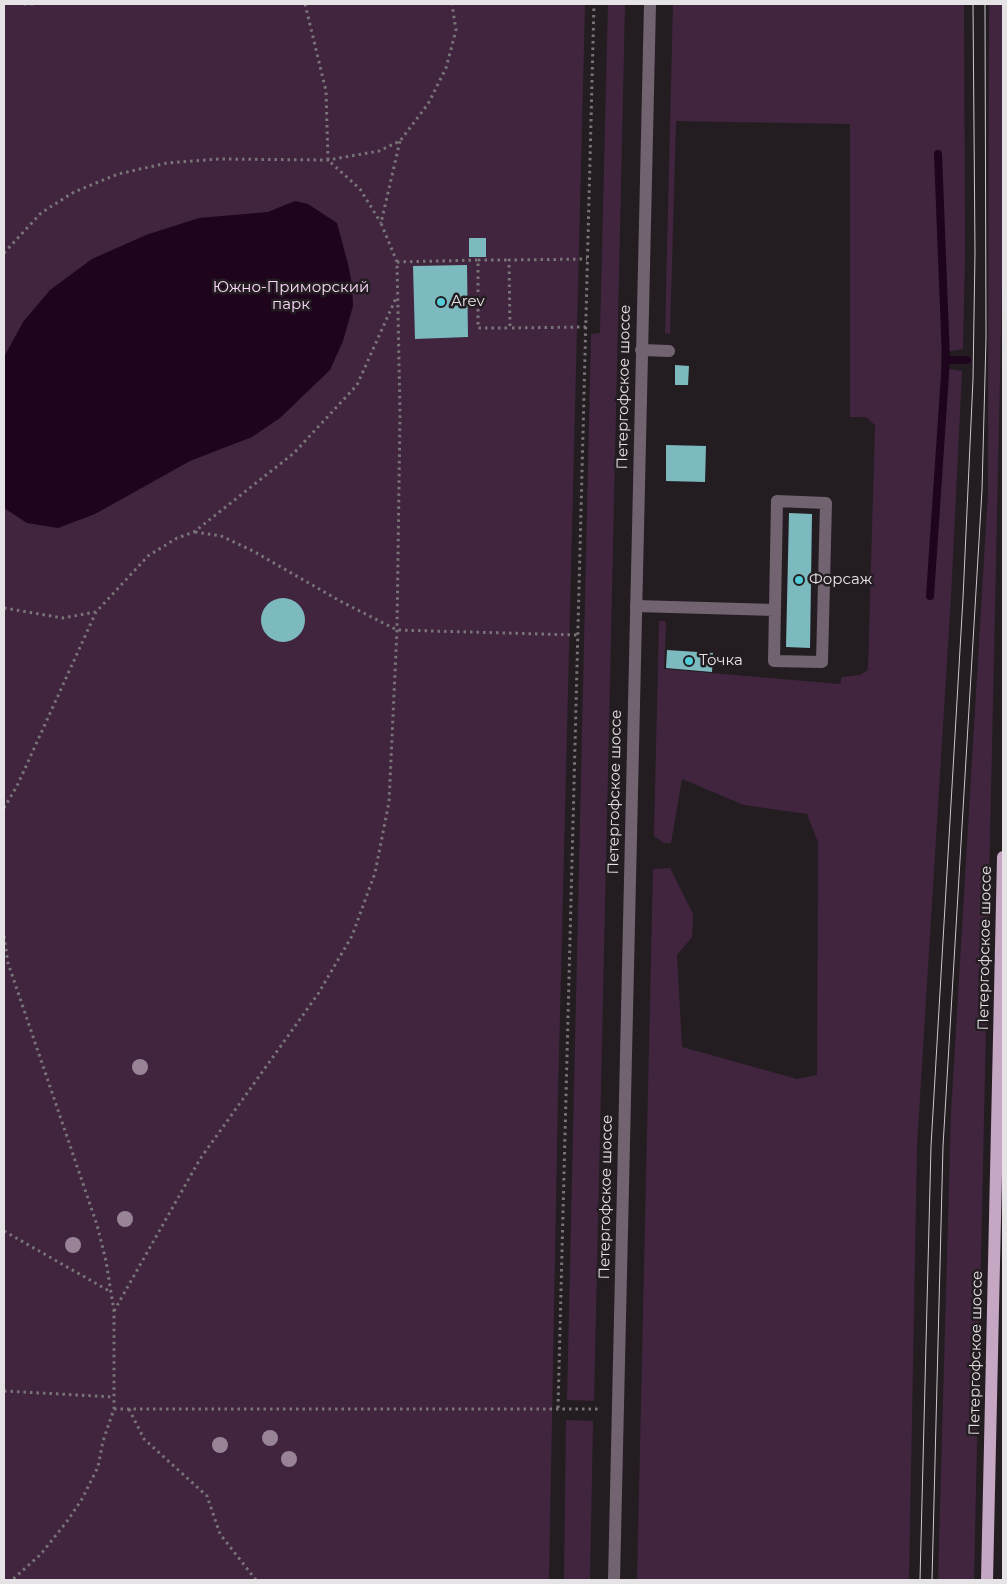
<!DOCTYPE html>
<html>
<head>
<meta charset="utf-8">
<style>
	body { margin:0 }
	#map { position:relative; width:1007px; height:1584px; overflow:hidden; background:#231d22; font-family:Montserrat,sans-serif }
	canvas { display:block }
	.frame { position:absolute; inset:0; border:5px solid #e6e3e6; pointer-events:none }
</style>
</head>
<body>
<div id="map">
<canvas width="1007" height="1584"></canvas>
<div class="frame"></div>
</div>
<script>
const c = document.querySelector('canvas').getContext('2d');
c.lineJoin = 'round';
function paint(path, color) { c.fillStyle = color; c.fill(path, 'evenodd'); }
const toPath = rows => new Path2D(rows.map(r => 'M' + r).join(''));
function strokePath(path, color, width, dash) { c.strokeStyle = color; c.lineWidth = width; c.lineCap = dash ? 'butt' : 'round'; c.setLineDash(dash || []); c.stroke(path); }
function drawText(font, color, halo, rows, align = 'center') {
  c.font = font + ' Montserrat,sans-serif'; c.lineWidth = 5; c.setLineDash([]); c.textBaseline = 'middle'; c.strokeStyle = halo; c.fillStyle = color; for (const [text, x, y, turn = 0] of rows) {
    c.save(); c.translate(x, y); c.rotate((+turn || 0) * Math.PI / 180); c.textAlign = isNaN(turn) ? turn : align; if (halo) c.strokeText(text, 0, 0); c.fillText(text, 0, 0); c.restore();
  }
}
paint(toPath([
	[4,4,585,4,558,1093,549,1580,4,1580],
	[608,4,625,4,594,1401,567,1400,591,334,600,333],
	[673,4,964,4,965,252,963,349,941,353,941,368,962,371,951,596,917,1145,909,1580,637,1580,653,869,670,868,693,914,692,937,677,955,682,1047,797,1079,817,1075,818,842,807,814,744,805,682,779,671,843,664,843,654,836,659,621,665,621,666,624,664,669,840,684,842,677,860,675,868,670,875,425,866,417,850,417,850,124,676,121,670,334,665,333],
	[989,4,1003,4,1003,237,974,1580,938,1580,951,1113,988,492],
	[566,1420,593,1421,590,1580,564,1580]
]), '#41253f');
paint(toPath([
	[295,201,308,204,337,223,348,264,352,284,353,306,343,341,330,370,280,418,252,437,190,461,95,514,58,528,27,523,4,508,4,357,23,322,50,290,92,259,146,235,199,218,268,212]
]), '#1e041d');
strokePath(toPath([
	[938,154,946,360],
	[930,596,946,360,967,360]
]), '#1e041d', 8);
paint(toPath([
	[469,238,486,238,486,257,469,257],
	[467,265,468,337,415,339,413,266],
	[675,365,689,366,688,385,675,385],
	[666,445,706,446,705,482,666,481],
	[789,513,812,514,810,648,786,647],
	'261 620a22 22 0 1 1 44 0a22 22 0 1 1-44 0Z',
	[667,650,713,653,712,672,666,668]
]), '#7dbabf');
strokePath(toPath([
	[24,4,37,4],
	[305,4,326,91,328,160,360,189,381,223],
	[4,253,41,213,74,192,118,174,167,163,219,159,328,160,379,151,400,141,428,104,446,68,456,30,452,4],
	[478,260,509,260],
	[397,262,478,260,478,328,510,328],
	[586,327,510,328,509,260,587,259],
	[195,532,221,536,253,551,340,601,397,630,577,635],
	[4,608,63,618,95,612],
	[4,808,17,786,96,612,148,556,177,538,194,532,294,453,357,385,396,298],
	[4,936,8,963,97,1225,106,1261,114,1311,114,1409,103,1441,98,1467,82,1499,68,1520,41,1554,12,1580],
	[4,1231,111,1292],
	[114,1311,200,1159,318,994,352,936,375,873,389,802,397,630,400,412,397,262,381,223,400,141],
	[4,1391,114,1397],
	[558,1408,594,4],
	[114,1409,598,1409],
	[129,1409,144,1439,207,1496,220,1534,256,1580]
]), '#797478', 3, [2.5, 4]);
strokePath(toPath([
	[641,350,669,351],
	[777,501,826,503,822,662,774,661,777,501],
	[636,606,775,610]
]), '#726370', 12);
strokePath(toPath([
	[614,1580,650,4]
]), '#726370', 12);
strokePath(toPath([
	[987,1580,1003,857]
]), '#c6a7c3', 12);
strokePath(toPath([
	[920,1580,931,1146,963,598,973,379,975,252,973,4],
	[932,1580,943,1146,982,490,986,338,985,4]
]), '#cbc7cb', 1);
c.fillStyle = '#998497';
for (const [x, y] of [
	[140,1067],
	[125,1219],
	[73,1245],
	[270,1438],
	[220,1445],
	[289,1459]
]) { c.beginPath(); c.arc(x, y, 8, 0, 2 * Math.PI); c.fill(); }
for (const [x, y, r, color] of [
	[441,302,5,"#52ccd6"],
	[799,580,5,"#52ccd6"],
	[689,661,5,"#52ccd6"]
]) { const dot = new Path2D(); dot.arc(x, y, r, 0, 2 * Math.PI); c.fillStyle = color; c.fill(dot); strokePath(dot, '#231d22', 2); }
drawText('15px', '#fad8f7', '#231d22', [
	["Южно-Приморский",291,288],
	["парк",291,305]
]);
drawText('15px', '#e6e3e6', '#231d22', [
	["Arev",451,302],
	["Форсаж",809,580],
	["Точка",699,661]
], 'left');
drawText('15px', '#e6e3e6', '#231d22', [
	["Петергофское шоссе",624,387,-89],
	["Петергофское шоссе",615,792,-89],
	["Петергофское шоссе",985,948,-89],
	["Петергофское шоссе",606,1197,-89],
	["Петергофское шоссе",976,1353,-89]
]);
</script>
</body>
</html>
